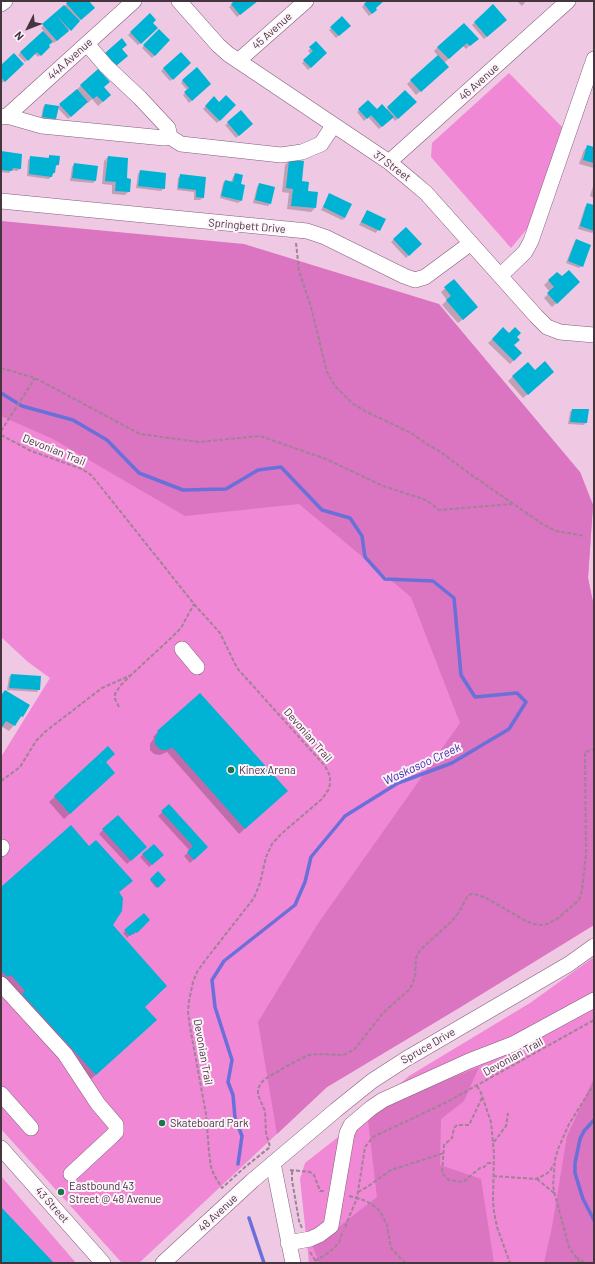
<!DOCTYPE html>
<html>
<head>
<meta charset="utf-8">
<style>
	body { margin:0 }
	#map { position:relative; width:595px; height:1264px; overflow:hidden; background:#efc8e3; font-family:Barlow,sans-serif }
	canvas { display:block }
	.frame { position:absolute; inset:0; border:2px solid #44353f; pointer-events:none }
	.north { position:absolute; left:8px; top:8px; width:40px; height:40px; -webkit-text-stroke:3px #fff3fb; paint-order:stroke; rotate:228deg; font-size:11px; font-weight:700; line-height:16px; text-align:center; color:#44353f }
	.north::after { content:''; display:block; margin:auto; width:14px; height:18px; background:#44353f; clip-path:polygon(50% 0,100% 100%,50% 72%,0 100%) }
</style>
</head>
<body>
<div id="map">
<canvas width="595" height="1264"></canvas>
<div class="frame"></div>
<div class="north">N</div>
</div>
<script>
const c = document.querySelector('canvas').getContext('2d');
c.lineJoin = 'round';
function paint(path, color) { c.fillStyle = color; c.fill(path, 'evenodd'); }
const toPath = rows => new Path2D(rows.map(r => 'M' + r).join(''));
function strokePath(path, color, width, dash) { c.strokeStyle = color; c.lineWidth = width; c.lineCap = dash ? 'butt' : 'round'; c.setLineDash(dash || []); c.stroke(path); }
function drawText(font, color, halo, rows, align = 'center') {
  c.font = font + ' Barlow,sans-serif'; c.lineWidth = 4; c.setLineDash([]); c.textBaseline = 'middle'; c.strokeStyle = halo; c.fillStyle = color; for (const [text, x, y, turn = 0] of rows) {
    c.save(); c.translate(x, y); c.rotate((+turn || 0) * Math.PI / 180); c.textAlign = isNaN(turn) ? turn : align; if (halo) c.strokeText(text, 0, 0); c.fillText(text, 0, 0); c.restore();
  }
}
paint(toPath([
	[509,73,564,129,532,223,511,248,431,157,432,143],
	[1,221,580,472,593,505,588,578,594,607,594,925,459,1008,327,1087,139,1263,122,1263,1,1129,1,757,50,678,28,662,1,637],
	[594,957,594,1263,309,1263,300,1179,305,1163,361,1119,409,1076,530,1003],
	[1,1176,76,1263,1,1263]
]), '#f088d5');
paint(toPath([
	[1,221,244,244,439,304,580,472,593,505,588,578,594,607,594,925,459,1008,327,1087,277,1134,258,1022,319,922,460,723,411,597,299,504,185,516,53,439,1,416],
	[479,1067,464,1101,441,1119,440,1165,481,1179,494,1263,319,1263,313,1247,377,1197,367,1112],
	[594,1078,594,1263,544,1263,552,1227,567,1136]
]), '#db74c1');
paint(toPath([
	[70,1,88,1,94,8,54,43,52,41,47,45,49,47,38,57,34,53,25,62,18,55,44,31,41,28],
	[235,1,256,1,237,17,229,7],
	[367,1,383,1,375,8,376,10,369,16,362,7],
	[517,1,526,1,522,6],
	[493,6,505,20,484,39,472,25],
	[150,15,152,23,157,28,138,45,128,35],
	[342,18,349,26,336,38,329,30],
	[159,31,169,40,152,58,142,48],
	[477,39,466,49,463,46,444,63,444,71,416,95,407,84,438,56,434,51,438,47],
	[316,42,326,53,308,70,302,63,311,54,308,51],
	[181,53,190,63,170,81,161,71],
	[23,64,2,83,1,82,1,66],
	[98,70,103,87,110,95,98,106,92,99,88,103,87,102,68,119,57,107,55,119,53,121,41,119,43,107,45,105,58,107],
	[183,80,208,86,189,103,183,95,188,91,181,83],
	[405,91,415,102,395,121,392,117,379,129,368,117,364,121,357,112,368,101,377,110,386,110],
	[214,98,219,103,235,105,217,123,203,109],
	[228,123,249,127,236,138,225,125],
	[588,146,594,148,594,168,579,164,584,150],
	[1,152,20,169,17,171,11,170,9,173,1,172],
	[50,156,58,165,55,167,54,173,49,179,27,176,28,160,31,157,47,159],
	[108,157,125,179,129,191,125,195,112,194,112,185,102,184,104,161],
	[289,161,315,208,311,212,287,209,289,193,282,192,285,165],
	[74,164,95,181,93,183,70,181,72,167],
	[140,171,164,188,161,191,136,188,138,174],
	[235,174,240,185,241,200,238,203,220,198,223,183,225,181,231,182,233,177],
	[181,175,205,178,203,198,200,200,194,200,194,192,177,190,178,178],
	[594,183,594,198,590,196],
	[259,184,270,204,268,206,253,203,257,187],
	[330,194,345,218,342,220,321,210],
	[587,204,594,206,594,231,592,233,578,229,585,207],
	[367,211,384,220,376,233,359,225],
	[406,229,420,244,406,258,391,242],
	[576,240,582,266,579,268,566,263,574,243],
	[557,273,562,278,575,286,552,307,544,298,550,292,544,285],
	[454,280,473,311,458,323,442,305,447,300,441,292],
	[503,329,509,335,515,337,513,345,521,353,510,364,488,343],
	[528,363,535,371,549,376,523,398,508,381],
	[572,410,586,422,584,425,568,424,570,412],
	[11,675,39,689,37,692,7,690,9,677],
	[1,695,22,716,9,731,1,726],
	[158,732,281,796,239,834,167,752,160,755,154,754,150,750,150,744,154,738,153,737],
	[108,748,105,763,109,778,64,819,49,802],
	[169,806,207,847,190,863,184,856,190,851,158,816],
	[103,830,145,847,127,864,99,834],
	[154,845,162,855,149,867,140,857],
	[158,873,165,880,156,888,150,880],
	[126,886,118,893,112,925,150,1025,90,1080,1,981,1,888],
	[144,915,149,920,133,935,132,933,127,938,123,933]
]), '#0003');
strokePath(toPath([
	[1,393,22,406,73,420,107,440,139,473,183,490,226,489,258,470,281,467,322,510,350,518,362,536,365,557,385,579,433,581,454,598,461,675,475,697,517,693,526,702,509,729,452,763,398,783,345,816,311,857,305,882,295,905,224,961,212,980,215,1007,232,1060,228,1082,233,1095,235,1118,242,1136,238,1164],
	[594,1120,584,1131,580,1139,575,1163,575,1173,583,1199,594,1220],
	[249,1218,264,1263]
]), '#6970d9', 3.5);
paint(toPath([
	[68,1,89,1,95,8,81,20,66,3],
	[234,1,258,1,240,15,231,4],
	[367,1,384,1,376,8,377,10,372,14,364,4],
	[493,4,507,20,487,37,474,22],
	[64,5,80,21,71,31,56,15,69,31,57,41,42,24],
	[150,13,156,20,153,23,158,28,141,44,130,32],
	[342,16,351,26,339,36,330,27],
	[464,23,479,39,470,46,467,43,449,59,437,47],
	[159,29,170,40,155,56,143,45],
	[43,31,53,42,49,45,50,47,41,56,37,52,28,61,20,52],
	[122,38,127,45,122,49,128,56,116,66,105,53],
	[316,41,327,53,311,68,303,60,313,51,309,47],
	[181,52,191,63,173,80,163,68],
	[14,53,24,64,5,82,1,77,1,65],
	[438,55,449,67,421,92,410,80],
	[197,67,211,84,192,101,184,92,189,88,182,80],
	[98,69,110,82,104,87,111,95,103,102,97,96,93,99,80,85],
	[77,89,88,102,71,117,59,104],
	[405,90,417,102,398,119,387,107],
	[226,95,236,105,220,121,205,106,214,96,219,102],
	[368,100,377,109,382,104,394,117,382,127,371,115,367,119,358,109],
	[45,104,59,106,56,119,42,117],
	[241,110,253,124,239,136,227,122],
	[587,145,594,147,594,163,583,160],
	[1,151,22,154,21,169,13,168,12,171,1,170],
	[49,155,60,156,59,165,56,165,55,173,53,173,52,177,29,174,30,156,49,158],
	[108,156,128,158,127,178,131,179,130,192,115,191,116,182,105,181],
	[289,160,304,161,302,181,309,182,308,191,318,192,316,208,291,206,293,189,286,188],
	[74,163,98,166,96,181,72,178],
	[140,170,166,173,165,189,138,186],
	[235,173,243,175,241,184,245,185,242,201,221,196,225,180,233,182],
	[180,174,206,177,204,198,196,197,196,190,178,188],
	[259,183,275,187,271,204,255,200],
	[329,193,352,204,345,218,323,207],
	[587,203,594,205,594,231,580,226],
	[367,210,386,219,380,231,361,222],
	[406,227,422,244,409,256,393,239],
	[576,239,591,245,583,267,568,261],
	[569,270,580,282,557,304,547,293,554,287,548,280,557,272,562,276],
	[454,279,478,307,463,320,446,300,451,296,444,287],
	[503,327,509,333,515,327,521,333,517,337,520,340,514,345,522,353,514,361,492,339],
	[545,361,554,372,528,395,512,376,528,362,535,370],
	[572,409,589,409,587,423,570,422],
	[11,674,41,676,40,690,9,688],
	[5,690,30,705,23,717,21,716,15,726,6,721,1,729,1,694,2,694],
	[200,693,288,791,245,829,172,747,170,749,163,750,160,749,155,744,155,738,158,732,157,731],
	[108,746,115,754,106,762,115,773,70,814,54,796],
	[169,804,208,847,194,860,187,852,193,846,161,811],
	[118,815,147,847,131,861,102,829],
	[71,825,89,846,96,840,133,881,119,892,123,898,122,911,113,925,167,986,145,1007,157,1020,96,1075,22,994,25,991,11,975,8,977,1,971,1,887],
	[154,844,164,855,152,865,142,854],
	[158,871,166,880,158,888,150,879],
	[144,913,150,920,137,933,135,932,130,936,124,930],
	[1,1207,54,1263,1,1263]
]), '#00b2d3');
const minor = toPath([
	[179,1,218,45,228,54,389,162,413,182,426,193,536,316,547,327,560,332,594,335],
	[1,4,5,1],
	[87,44,106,66,140,98,168,128,170,137],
	[238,61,306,1],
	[7,116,134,1],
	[1,117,7,116,42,126,164,138,170,137,181,144,281,155,302,152,321,144,333,126],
	[389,162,568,1],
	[1,201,307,231,325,237,404,276,415,280,425,277,471,243],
	[500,276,525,252,531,241,594,59],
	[182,649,197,667],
	[1,849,2,847],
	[1,984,65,1054,98,1104,116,1125,116,1132,113,1135,71,1174],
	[1,1094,31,1128],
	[1,1148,103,1263],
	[273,1163,293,1263],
	[288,1243,310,1239,319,1235,331,1226,347,1133,351,1125,371,1108,383,1100,469,1061,513,1044,594,1000],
	[163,1263,252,1181,336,1110,372,1081,406,1059,569,964,594,946]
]);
strokePath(minor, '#815e77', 16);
strokePath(toPath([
	[296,243,299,271,311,307,327,372,335,386,353,404,365,411,411,433,427,444,442,453,470,474,544,525,556,531,585,536],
	[1,368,35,378,140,434,199,442,260,436,326,459,383,486,426,500,439,510,512,504],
	[1,431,35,378],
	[1,435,31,451,82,469,91,475,97,482,194,604,220,633,237,668,325,766,330,776,330,783,329,789,322,799,281,834,272,844,266,857,260,883,254,898,207,958,197,972,193,982,189,1001,188,1012,190,1027,206,1114,209,1152,211,1167,214,1175,222,1188,245,1167,270,1147,266,1133,265,1111,258,1095,258,1089,261,1083,265,1079,287,1066,308,1055,317,1054,343,1055,354,1050,383,1013,410,989,415,977,416,958,420,950,452,921,459,912,467,897,471,894,474,894,484,897,526,921,533,924,541,925,547,924,557,919,579,900,582,890,586,854,585,752,594,749],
	[119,707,115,699,115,694,120,686,130,676],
	[1,781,20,767,36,741,46,731,102,688,131,675,171,638,181,628,194,604],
	[477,1086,481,1093,491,1122,494,1154,493,1200,494,1212,497,1227,510,1263],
	[482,1098,469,1125,457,1125,454,1128,452,1138,444,1145,442,1173,449,1180,463,1182,480,1168,484,1167,488,1163,493,1163],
	[494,1142,506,1126,508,1113],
	[290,1170,310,1172,314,1175,320,1191,325,1191],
	[292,1171,292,1180,299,1221,302,1228],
	[493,1176,536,1179,546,1174,550,1171,554,1164],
	[537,1179,554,1193],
	[358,1192,367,1187,391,1170,444,1153],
	[349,1196,357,1198,365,1147,373,1137,447,1102,594,1020],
	[345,1227,357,1198,366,1201,377,1208,382,1215,387,1225,391,1248,400,1258,406,1263],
	[310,1252,317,1263],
	[576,1257,585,1263],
	[315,1261,327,1254,335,1247,339,1242,343,1231],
	[580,1263,569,1247,555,1195,553,1186,555,1160,558,1149,569,1124,594,1084]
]), '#9e8396', 2, [4, 2]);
strokePath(minor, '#fff', 15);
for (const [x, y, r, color] of [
	[231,770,4,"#1b764b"],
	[162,1123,4,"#1b764b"],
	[61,1192,4,"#1b764b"]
]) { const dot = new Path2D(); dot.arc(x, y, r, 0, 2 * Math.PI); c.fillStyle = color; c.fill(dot); strokePath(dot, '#fff3fb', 1.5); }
drawText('11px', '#44353f', '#fff3fb', [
	["45 Avenue",272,31,-42],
	["44A Avenue",70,59,-42],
	["46 Avenue",479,82,-42],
	["37 Street",392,166,36],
	["Springbett Drive",247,226,5],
	["Devonian Trail",54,450,22],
	["Devonian Trail",308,735,49],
	["Spruce Drive",428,1046,-30],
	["Devonian Trail",203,1052,80],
	["Devonian Trail",513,1057,-29],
	["43 Street",52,1205,48],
	["48 Avenue",218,1213,-43]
]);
drawText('11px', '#44353f', '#fff3fb', [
	["Kinex Arena",239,770],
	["Skateboard Park",170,1123],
	["Eastbound 43",69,1186],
	["Street @ 48 Avenue",69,1199]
], 'left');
drawText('italic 12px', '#382da9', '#fff3fb', [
	["Waskasoo Creek",422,764,-25]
]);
</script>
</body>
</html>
